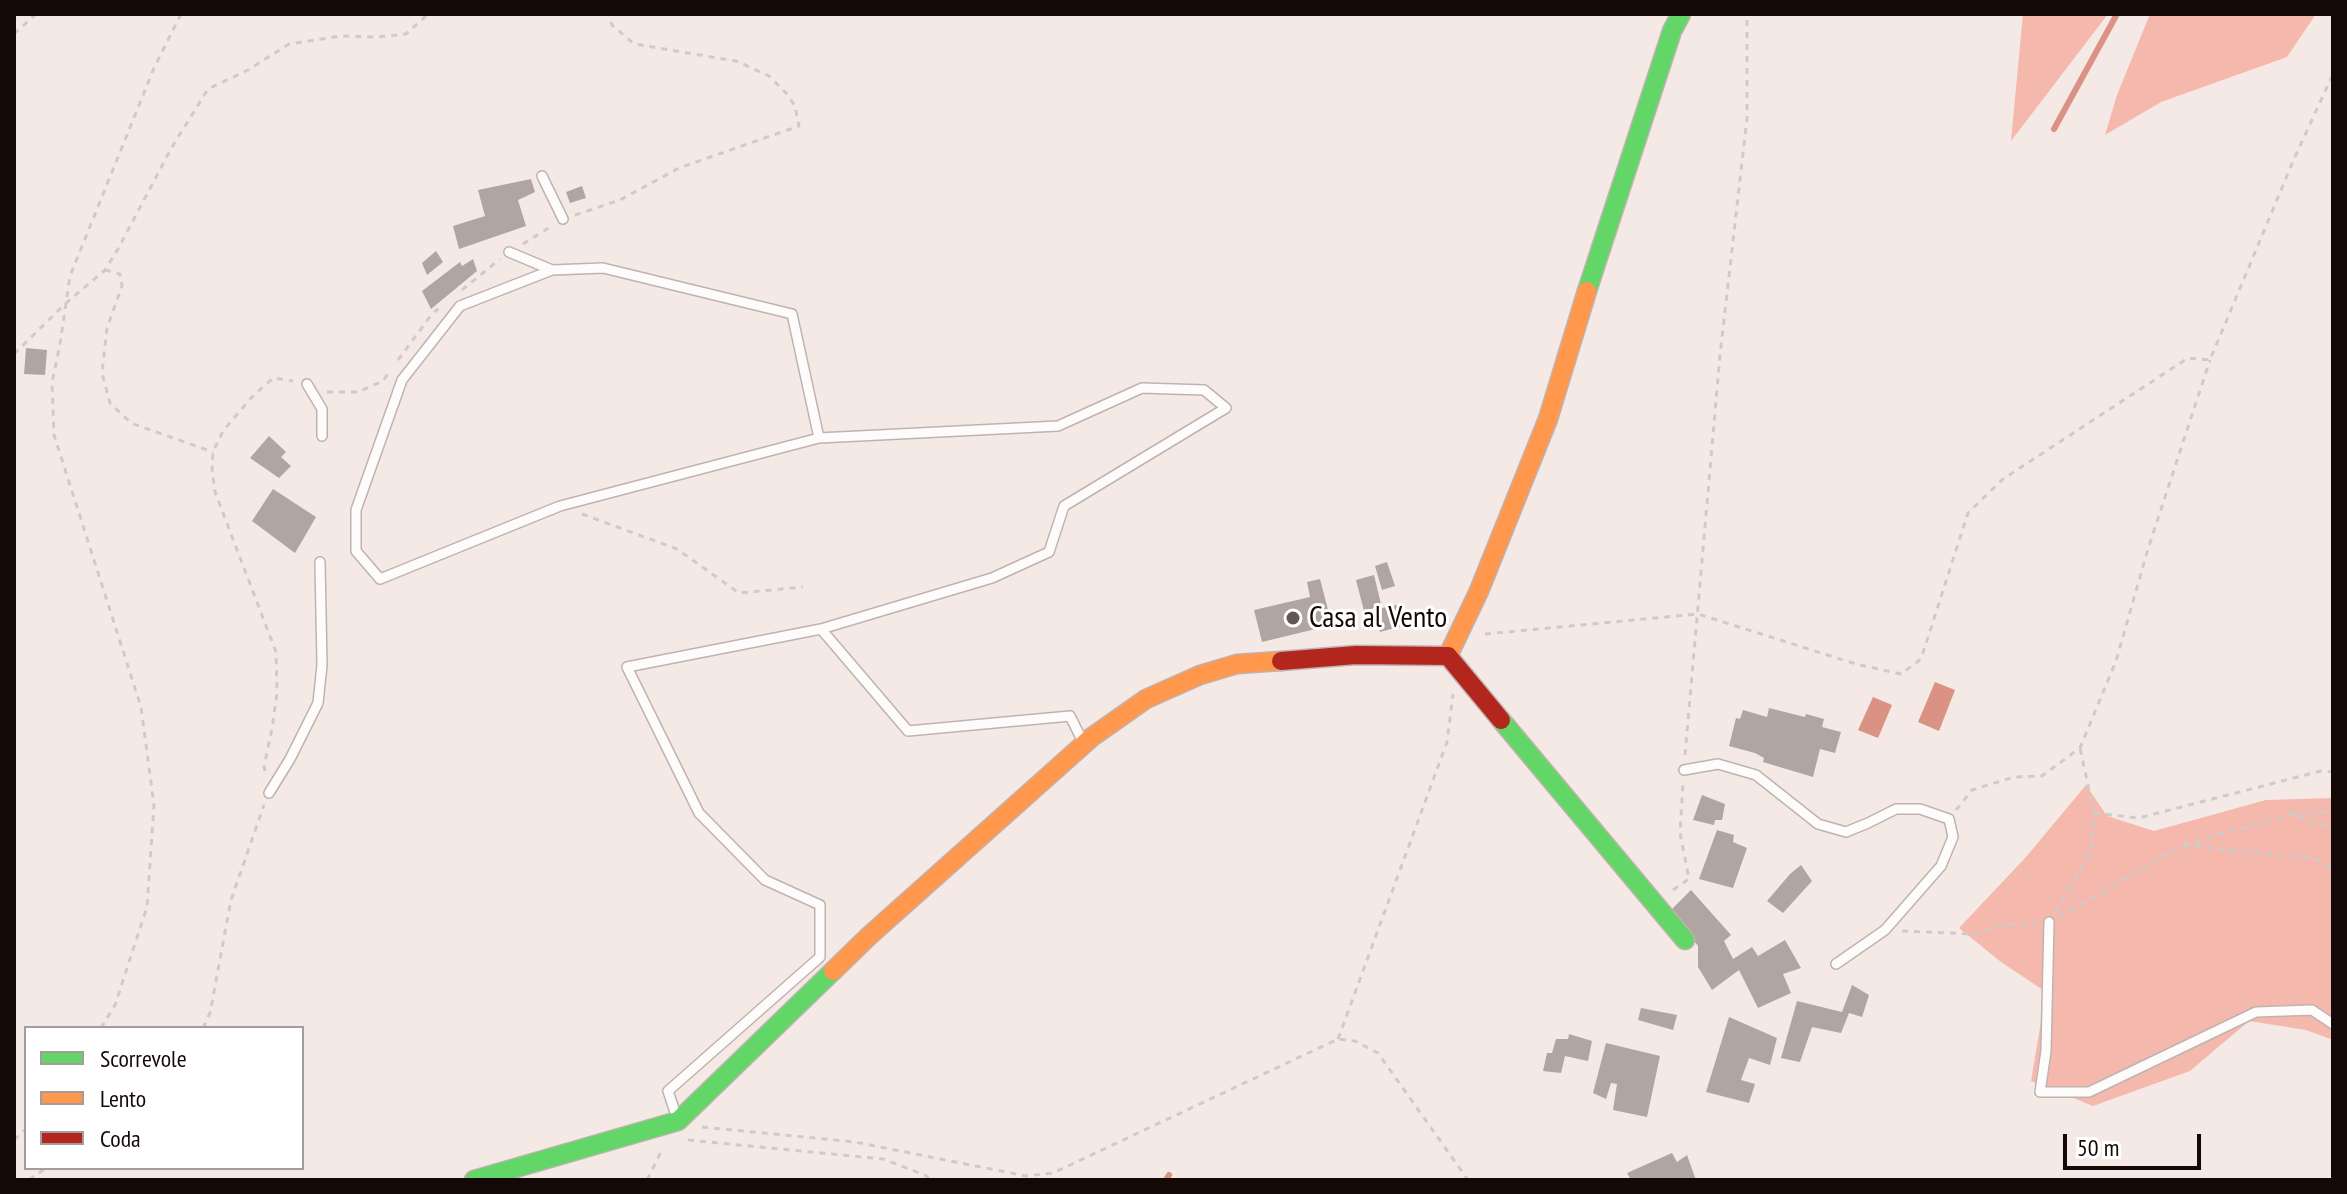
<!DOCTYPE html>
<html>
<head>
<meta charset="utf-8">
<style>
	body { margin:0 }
	#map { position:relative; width:2347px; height:1194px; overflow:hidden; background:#f5e9e6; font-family:"PT Sans Narrow",sans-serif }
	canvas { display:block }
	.frame { position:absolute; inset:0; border:16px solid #140907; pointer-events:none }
	.legend { position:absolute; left:24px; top:1026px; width:280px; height:144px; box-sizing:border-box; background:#fff; border:2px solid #a19d9c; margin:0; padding:10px 14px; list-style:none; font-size:24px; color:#140907 }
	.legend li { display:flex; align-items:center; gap:16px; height:40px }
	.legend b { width:40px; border:2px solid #a19d9c }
	.scale { position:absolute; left:2063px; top:1134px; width:138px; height:36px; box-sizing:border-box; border:4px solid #140907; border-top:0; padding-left:10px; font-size:24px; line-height:28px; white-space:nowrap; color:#140907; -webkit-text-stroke:6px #fff; paint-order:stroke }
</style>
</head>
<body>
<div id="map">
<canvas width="2347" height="1194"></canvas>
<div class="frame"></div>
<ul class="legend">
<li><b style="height:10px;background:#63d668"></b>Scorrevole</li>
<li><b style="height:10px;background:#ff974d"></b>Lento</li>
<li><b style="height:10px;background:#b3261e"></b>Coda</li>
</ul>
<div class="scale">50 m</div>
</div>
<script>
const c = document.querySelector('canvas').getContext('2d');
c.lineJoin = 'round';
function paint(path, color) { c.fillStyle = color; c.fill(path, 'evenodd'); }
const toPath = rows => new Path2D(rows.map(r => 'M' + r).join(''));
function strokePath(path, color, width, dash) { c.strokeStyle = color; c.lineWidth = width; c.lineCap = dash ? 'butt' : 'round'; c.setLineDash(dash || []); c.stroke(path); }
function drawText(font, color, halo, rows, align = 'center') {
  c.font = font + ' "PT Sans Narrow",sans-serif'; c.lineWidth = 6; c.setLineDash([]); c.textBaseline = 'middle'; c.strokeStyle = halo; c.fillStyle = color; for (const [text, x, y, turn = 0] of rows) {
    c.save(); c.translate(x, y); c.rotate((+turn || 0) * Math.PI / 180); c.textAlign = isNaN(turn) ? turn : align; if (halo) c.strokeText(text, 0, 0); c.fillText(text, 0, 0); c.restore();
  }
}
paint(toPath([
	[2023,14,2108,14,2011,141],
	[2150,14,2316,14,2287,57,2161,102,2105,135,2117,95],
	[2086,785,2107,816,2154,831,2266,800,2333,798,2333,1040,2306,1030,2249,1021,2190,1071,2093,1106,2031,1081,2046,992,2001,962,1959,928,2026,857]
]), '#f4b8ac');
paint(toPath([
	[1935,682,1955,690,1939,731,1918,722],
	[1873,697,1892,705,1878,738,1858,730]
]), '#d99284');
strokePath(toPath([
	[2054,129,2117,14],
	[1166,1180,1169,1175]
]), '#d99284', 6);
paint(toPath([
	[531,179,535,192,518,200,526,226,459,249,453,226,485,216,478,190],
	[582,186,586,198,570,203,566,192],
	[436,251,443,262,427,275,422,263],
	[473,259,477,271,431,309,422,291,460,262,462,266],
	[26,348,47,350,45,375,24,374],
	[269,436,286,452,281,457,291,466,279,478,250,458],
	[273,489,316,517,295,553,252,521],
	[1387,562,1395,586,1382,590,1375,566],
	[1374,575,1382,608,1401,604,1406,625,1380,632,1374,608,1364,611,1356,580],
	[1320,579,1332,625,1262,642,1254,610,1310,597,1307,582],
	[1769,708,1805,717,1806,714,1824,719,1822,727,1841,732,1835,753,1820,749,1813,777,1763,762,1764,758,1755,753,1729,746,1736,718,1740,719,1743,710,1767,717],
	[1702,795,1725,804,1722,820,1715,820,1714,825,1693,820],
	[1717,830,1734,835,1733,842,1747,848,1733,888,1699,879],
	[1801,865,1812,881,1783,913,1767,901,1790,874],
	[1691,890,1731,935,1724,941,1733,959,1752,947,1758,956,1785,940,1801,968,1783,974,1791,993,1758,1008,1739,970,1712,990,1698,967,1698,946,1670,911],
	[1852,985,1869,995,1862,1017,1849,1013,1841,1033,1812,1027,1800,1062,1781,1058,1797,1001,1842,1012],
	[1641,1008,1677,1015,1673,1030,1638,1020],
	[1729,1017,1777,1038,1770,1065,1749,1058,1741,1080,1755,1084,1749,1103,1706,1092],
	[1569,1034,1592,1041,1588,1061,1565,1056,1561,1073,1543,1071,1547,1053,1552,1053,1556,1039,1568,1039],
	[1606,1043,1660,1056,1647,1117,1613,1110,1617,1084,1611,1083,1606,1099,1593,1093],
	[1672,1153,1677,1162,1687,1155,1696,1180,1631,1180,1627,1173]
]), '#b0a5a2');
const lane = toPath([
	[542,176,563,219],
	[509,252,552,270],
	[307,384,322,409,322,436],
	[819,438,792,314,603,268,552,270,460,306,402,380,356,510,356,551,380,579,560,506,819,438,1058,426,1142,388,1204,390,1226,408,1064,506,1049,552,992,578,821,629],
	[1684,770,1718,764,1756,775,1818,824,1846,832,1868,823,1896,809,1920,809,1949,819,1953,837,1941,866,1885,930,1836,964],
	[269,793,290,759,318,703,322,665,320,562],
	[2049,922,2046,1051,2040,1092,2089,1092,2256,1012,2312,1010,2333,1024],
	[677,1118,668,1091,820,957,820,905,765,880,699,813,627,667,821,629,908,731,1070,716,1082,740]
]);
const fast = toPath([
	[1587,291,1672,31,1681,14],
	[1501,720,1685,940],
	[474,1180,678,1121,833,971]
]);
const slow = toPath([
	[1448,656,1479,591,1548,419,1587,291],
	[833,971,869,936,1092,737,1146,699,1200,675,1237,664,1281,661]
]);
const jam = toPath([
	[1281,661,1356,655,1448,656,1501,720]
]);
strokePath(lane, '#bfb3b1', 12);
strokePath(fast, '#bfb3b1', 21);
strokePath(slow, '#bfb3b1', 21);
strokePath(jam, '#bfb3b1', 21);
strokePath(toPath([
	[14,34,36,14],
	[575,215,620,200,679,168,799,126,795,106,787,94,769,76,736,61,634,44,612,25,609,14],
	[523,244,550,227],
	[105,270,120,274,122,286,107,328,102,373,110,403,131,423,213,452],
	[462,290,500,259],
	[14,354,65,304,105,270,118,249,172,147,208,89,248,70,289,44,341,36,376,37,406,34,428,14],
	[398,360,432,314,438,309],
	[327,392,358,392,383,381,389,372],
	[582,514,677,549,739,593,803,587],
	[1485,634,1698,614,1856,664,1901,674,1921,659,1968,513,2003,479,2188,358,2210,360,2294,159,2333,74],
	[1685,755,1720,355,1747,118,1747,14],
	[265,771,264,766,272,729,277,692,276,652,215,492,212,468,213,452,223,431,252,397,273,378,293,381],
	[1956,810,1972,790,2014,777,2042,776,2080,748,2116,661,2148,549,2210,360],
	[2094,813,2139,818,2321,771,2333,772],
	[2295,814,2333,811],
	[2183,845,2312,858,2333,867],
	[1673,890,1689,879,1680,833,1683,783],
	[2056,912,2091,851,2094,813,2080,748],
	[2059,917,2182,845,2291,814,2333,829],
	[1902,931,1973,934,2005,925,2037,923],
	[101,1028,115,1005,147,907,154,805,141,707,54,435,52,383,60,344,70,276,154,68,181,14],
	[203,1028,210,1013,231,900,264,805],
	[1338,1039,1447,742,1453,694],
	[702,1127,855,1142,1026,1176,1053,1173,1338,1039,1355,1041,1378,1053,1468,1180],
	[14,1140,26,1129],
	[688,1140,883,1159,925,1175,930,1180],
	[29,1180,46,1168],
	[647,1180,663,1148]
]), '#cfcbca', 3, [6, 6]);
strokePath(lane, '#fefcfb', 9);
strokePath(fast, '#63d668', 18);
strokePath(slow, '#ff974d', 18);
strokePath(jam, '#b3261e', 18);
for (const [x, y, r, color] of [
	[1293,618,8,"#635755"]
]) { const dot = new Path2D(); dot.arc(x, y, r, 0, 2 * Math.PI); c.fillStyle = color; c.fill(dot); strokePath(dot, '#fff', 3); }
drawText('30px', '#140907', '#fff', [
	["Casa al Vento",1309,618]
], 'left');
</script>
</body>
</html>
